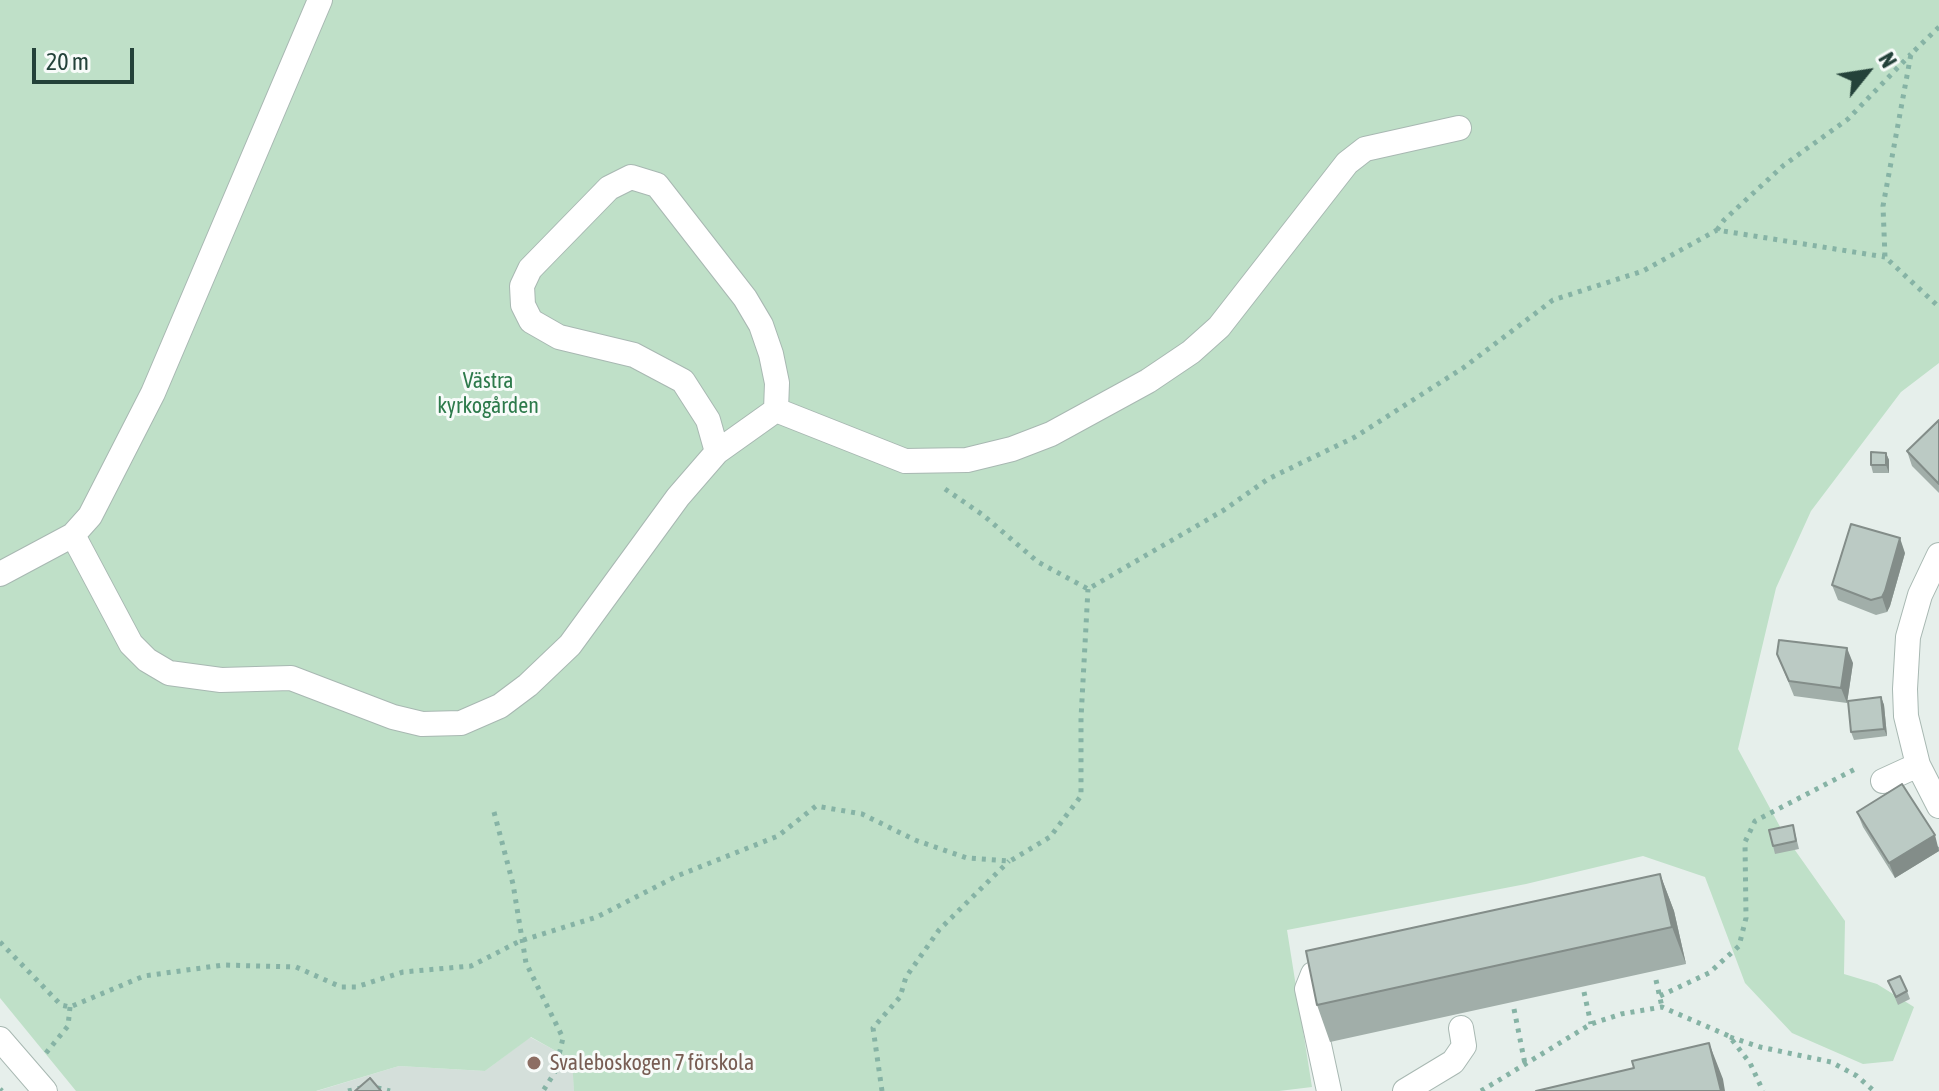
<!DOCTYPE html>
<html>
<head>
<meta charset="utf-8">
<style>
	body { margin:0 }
	#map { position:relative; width:1939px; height:1091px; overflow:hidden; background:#e6efeb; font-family:"Asap Condensed",sans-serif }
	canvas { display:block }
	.north { position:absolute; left:1827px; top:32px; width:80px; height:80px; -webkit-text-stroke:6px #f7fbf9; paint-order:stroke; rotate:60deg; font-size:22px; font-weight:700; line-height:32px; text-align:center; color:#24423a }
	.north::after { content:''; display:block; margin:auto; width:28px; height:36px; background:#24423a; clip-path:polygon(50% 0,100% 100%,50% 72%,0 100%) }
	.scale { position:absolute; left:32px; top:48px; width:102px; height:36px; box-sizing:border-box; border:4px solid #24423a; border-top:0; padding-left:10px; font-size:24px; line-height:28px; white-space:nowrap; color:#24423a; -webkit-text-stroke:6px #f7fbf9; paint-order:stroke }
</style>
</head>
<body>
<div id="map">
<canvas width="1939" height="1091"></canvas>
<div class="north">N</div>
<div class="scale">20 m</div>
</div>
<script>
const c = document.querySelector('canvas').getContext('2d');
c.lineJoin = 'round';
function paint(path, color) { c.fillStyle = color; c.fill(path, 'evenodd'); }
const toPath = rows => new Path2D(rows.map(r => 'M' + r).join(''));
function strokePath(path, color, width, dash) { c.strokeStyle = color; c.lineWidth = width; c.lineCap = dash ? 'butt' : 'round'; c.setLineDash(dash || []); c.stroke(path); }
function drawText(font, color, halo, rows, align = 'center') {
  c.font = font + ' "Asap Condensed",sans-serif'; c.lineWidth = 6; c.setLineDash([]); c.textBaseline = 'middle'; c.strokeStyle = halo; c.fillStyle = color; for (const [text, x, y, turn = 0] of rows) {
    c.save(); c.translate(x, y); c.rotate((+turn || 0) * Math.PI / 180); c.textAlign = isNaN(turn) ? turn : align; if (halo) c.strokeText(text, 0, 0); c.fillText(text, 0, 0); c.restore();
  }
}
paint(toPath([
	[530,1037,573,1060,574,1091,317,1091,399,1066,485,1071]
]), '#d4dfda');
paint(toPath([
	[0,0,1939,0,1939,363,1901,392,1811,511,1776,588,1738,749,1785,836,1845,921,1844,974,1877,984,1914,1007,1893,1061,1863,1064,1792,1033,1745,983,1705,877,1643,856,1526,884,1287,930,1312,1087,1279,1091,574,1091,572,1060,531,1037,485,1071,399,1066,316,1091,76,1091,0,998]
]), '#bfe0c8');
const minor = toPath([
	[717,452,708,420,683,381,634,355,559,337,531,321,523,305,522,286,530,269,609,188,631,177,657,185,745,298,761,325,771,354,777,383,776,410],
	[73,535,90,516,153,393,320,0],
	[1939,555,1920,595,1908,637,1905,689,1906,716,1918,765,1939,806],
	[0,574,73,535,131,644,147,660,169,673,221,680,291,678,393,717,422,724,461,723,500,706,528,685,570,645,678,497,717,452,776,410,905,461,967,460,1012,449,1051,434,1148,381,1191,352,1219,327,1347,163,1365,149,1459,128],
	[1883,781,1918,765],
	[0,1039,45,1091],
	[1329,1091,1307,989,1313,974,1341,966],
	[1405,1091,1453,1062,1464,1046,1461,1028]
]);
strokePath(minor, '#a8b8b2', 26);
strokePath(toPath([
	[1939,27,1911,54,1883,206,1885,257,1939,307],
	[1717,230,1724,220,1784,165,1848,119,1911,54],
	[945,489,983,515,1038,562,1088,589,1224,510,1268,479,1355,437,1463,368,1553,300,1643,271,1717,230,1885,257],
	[494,812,513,884,526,963,563,1038,555,1072,543,1091],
	[0,942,61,1005,70,1007,144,976,223,965,296,967,341,987,356,987,403,972,471,966,520,941,597,917,677,876,778,836,816,806,862,814,915,840,967,858,1010,861,1050,837,1081,796,1081,718,1088,589],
	[1656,980,1662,1007],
	[1584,992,1591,1024],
	[1660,996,1709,973,1739,946,1746,918,1745,842,1755,821,1859,767],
	[1514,1009,1525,1064],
	[1730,1037,1760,1047,1831,1062,1857,1076,1874,1091],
	[46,1053,68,1026,70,1007],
	[0,1089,2,1091],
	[348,1091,370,1086,390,1091],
	[882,1091,873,1028,900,997,906,977,939,930,1009,861],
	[1481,1091,1591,1024,1621,1014,1662,1007,1729,1036,1750,1063,1763,1091]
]), '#86b3a5', 5, [4, 6]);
strokePath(minor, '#fff', 24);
paint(toPath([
	[1939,420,1939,493,1912,466,1907,451],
	[1886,453,1889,460,1889,473,1873,473,1871,465],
	[1905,553,1890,606,1887,612,1876,615,1838,600,1832,585],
	[1777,654,1853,663,1847,703,1794,696],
	[1881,697,1884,705,1887,736,1854,740,1851,732],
	[1857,812,1939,847,1939,851,1895,878,1863,827],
	[1795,833,1799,849,1775,854,1773,846],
	[1660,874,1674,911,1686,964,1330,1042,1317,1005],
	[1888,981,1907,991,1910,999,1898,1005]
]), '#a1aea9');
paint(toPath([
	[1886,453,1889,460,1889,473,1886,465],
	[1900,538,1905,553,1890,606,1887,612,1882,597],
	[1847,648,1853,663,1847,703,1841,688],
	[1881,697,1884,705,1887,736,1884,729],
	[1935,835,1939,851,1895,878,1889,863],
	[1660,874,1674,911,1686,964,1672,927],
	[1709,1043,1723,1079,1725,1091,1721,1091]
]), '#838d89');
const building = toPath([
	[1939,420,1939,484,1907,451,1939,420],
	[1871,452,1886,453,1886,465,1871,465,1871,452],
	[1851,524,1900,538,1885,591,1882,597,1871,600,1832,585,1851,524],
	[1779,640,1847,648,1841,688,1789,681,1777,654,1779,640],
	[1881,697,1884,729,1851,732,1848,701,1881,697],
	[1902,784,1935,835,1889,863,1857,812,1902,784],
	[1793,825,1796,841,1773,846,1769,830,1793,825],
	[1660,874,1672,927,1317,1005,1306,951,1660,874],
	[1900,976,1907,991,1896,997,1888,981,1900,976],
	[1709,1043,1721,1091,1536,1091,1634,1068,1632,1061,1709,1043],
	[370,1078,381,1091,355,1091,370,1078]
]);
paint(building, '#bbcac4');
strokePath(building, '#838d89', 2);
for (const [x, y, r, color] of [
	[534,1063,8,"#8d6e63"]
]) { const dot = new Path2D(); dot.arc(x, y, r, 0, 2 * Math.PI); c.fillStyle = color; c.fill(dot); strokePath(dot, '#f7fbf9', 3); }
drawText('22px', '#2d7a4b', '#f7fbf9', [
	["Västra",488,381],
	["kyrkogården",488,406]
]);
drawText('22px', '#785e54', '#f7fbf9', [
	["Svaleboskogen 7 förskola",550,1063]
], 'left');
</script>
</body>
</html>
